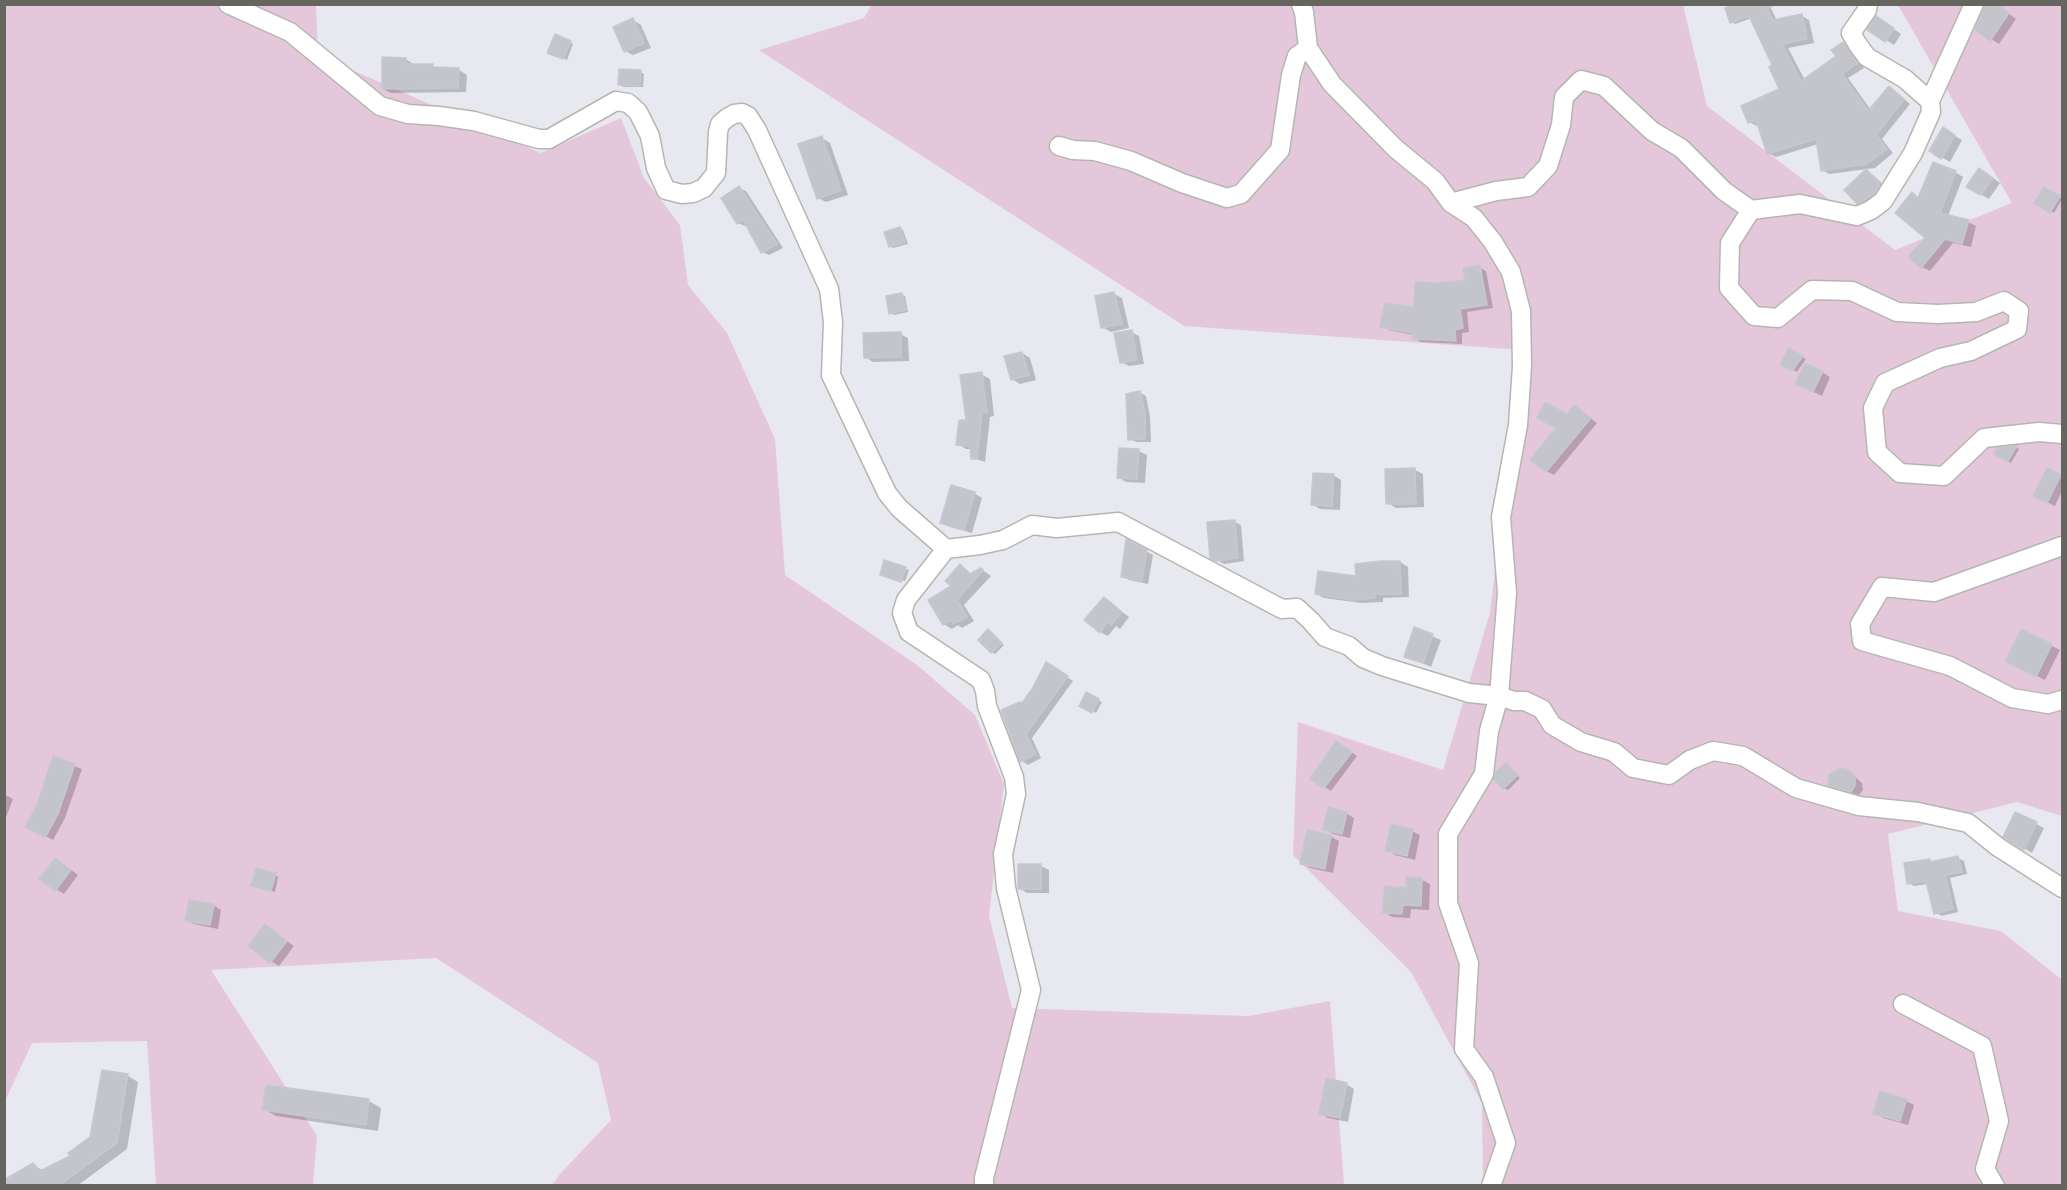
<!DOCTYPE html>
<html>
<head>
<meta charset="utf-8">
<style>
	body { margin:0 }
	#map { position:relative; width:2067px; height:1190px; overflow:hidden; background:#e8e8f0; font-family:"PT Sans Narrow",sans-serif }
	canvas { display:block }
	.frame { position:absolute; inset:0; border:6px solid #66655f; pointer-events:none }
</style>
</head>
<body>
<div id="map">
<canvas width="2067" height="1190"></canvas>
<div class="frame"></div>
</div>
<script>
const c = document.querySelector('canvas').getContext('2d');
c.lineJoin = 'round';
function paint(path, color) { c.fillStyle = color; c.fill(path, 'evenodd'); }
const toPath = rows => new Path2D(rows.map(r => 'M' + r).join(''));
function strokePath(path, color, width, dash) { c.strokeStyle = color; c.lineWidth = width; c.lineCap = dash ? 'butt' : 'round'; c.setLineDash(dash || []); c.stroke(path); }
paint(toPath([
	[872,4,1683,5,1707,106,1895,250,2012,203,1898,5,2062,5,2062,816,2017,802,1888,834,1898,911,2001,931,2062,980,2062,1185,1483,1185,1482,1103,1411,972,1293,855,1298,722,1443,770,1490,613,1521,350,1184,326,759,50,864,18],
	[5,5,316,5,318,55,541,153,621,118,644,178,680,225,688,285,727,333,775,439,785,575,917,665,975,715,1004,784,989,916,1012,1008,1248,1016,1330,1001,1344,1185,552,1185,560,1174,611,1120,598,1063,436,958,211,970,317,1136,313,1185,156,1185,147,1041,32,1043,5,1101]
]), '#e5c7dc');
paint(toPath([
	[1769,4,1777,21,1802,16,1809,20,1814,43,1788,48,1805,80,1838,57,1843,44,1850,48,1864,68,1848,78,1871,110,1896,92,1910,104,1882,139,1893,153,1875,168,1829,174,1822,170,1818,144,1776,157,1768,153,1759,125,1757,126,1749,122,1781,90,1774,66,1752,18,1735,24,1732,22],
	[1996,4,2016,19,1999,44,1991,39],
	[633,20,641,25,651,48,633,55,625,51],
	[1885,23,1901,34,1894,45,1869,29],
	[570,42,573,44,567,60,553,54],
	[406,59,414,65,433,66,439,69,459,70,467,75,466,92,391,93,383,89],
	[640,72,644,74,643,87,623,87,620,85],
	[1943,129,1962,140,1950,162,1931,151],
	[822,138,830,143,848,195,826,202,818,198],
	[1866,171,1874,176,1888,189,1867,207,1858,202],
	[1955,172,1963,177,1948,216,1968,222,1976,226,1971,247,1953,243,1930,271,1922,267,1927,237,1912,194,1920,199],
	[1988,174,2000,183,1989,199,1968,187],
	[739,188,746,191,783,248,769,255,762,252,747,225,745,226,738,223],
	[2045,189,2062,199,2054,213,2036,203],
	[900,228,903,230,908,244,893,248,890,246],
	[1479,267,1486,271,1493,308,1467,312,1469,332,1462,333,1462,344,1421,342,1414,338,1414,335,1389,330,1382,326,1415,309,1439,285,1467,281],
	[901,294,905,296,908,312,894,315,891,313],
	[1114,294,1122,298,1129,328,1111,332,1102,327],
	[1131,332,1139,336,1144,364,1129,366,1121,362],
	[900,334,908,338,909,361,873,362,865,357],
	[1789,350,1806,359,1797,372,1782,364],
	[1022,353,1030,358,1036,380,1020,384,1012,379],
	[1822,372,1830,377,1822,396,1805,388],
	[981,374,990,379,994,416,990,417,985,462,973,458,972,449,966,449,958,444,968,422],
	[1139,392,1146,396,1150,417,1151,442,1136,442,1130,439],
	[1575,407,1597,423,1554,475,1546,471,1568,416],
	[2016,447,2019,449,2011,463,1996,453,1998,449],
	[1139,451,1147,455,1145,483,1126,482,1118,477],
	[1415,470,1423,474,1424,507,1396,508,1388,503],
	[2047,470,2062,478,2062,491,2055,506,2042,500],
	[1333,475,1341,480,1340,510,1320,509,1312,504],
	[974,493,982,498,972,533,950,527,942,523],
	[1235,522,1241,525,1244,561,1224,564,1212,557],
	[1127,541,1153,555,1148,584,1129,580,1123,576],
	[885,562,909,570,905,581,885,577],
	[1400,562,1408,567,1409,597,1383,598,1383,602,1361,603,1324,598,1316,594,1357,578,1356,566],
	[960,566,972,575,981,569,991,576,964,605,974,621,962,628,958,625,952,629,944,624],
	[1104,599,1129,617,1120,629,1116,626,1108,636,1100,632],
	[1415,629,1441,640,1431,667,1406,656],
	[2022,631,2060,650,2045,680,2015,665],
	[992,633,1004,645,995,654,992,652],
	[1046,664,1073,681,1032,738,1041,758,1028,765,1022,761,1022,705,1033,689],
	[1087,694,1102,702,1096,713,1081,705],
	[1343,746,1357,756,1331,791,1312,779],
	[54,758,82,769,65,818,53,840,27,826,38,805],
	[1509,767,1520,778,1508,790,1504,788],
	[1853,775,1862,783,1863,790,1859,795,1838,789,1830,785],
	[4,794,13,799,4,823],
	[1346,813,1354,818,1350,838,1333,834,1325,829],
	[2016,814,2044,828,2032,853,2005,836],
	[1412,831,1420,835,1415,860,1395,855,1387,850],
	[1308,832,1331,837,1339,841,1333,873,1310,868,1302,863],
	[1958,858,1964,861,1967,874,1950,878,1958,912,1942,916,1936,913,1928,884,1914,886,1909,883,1929,860,1934,863],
	[63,864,78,875,64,894,56,889],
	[1019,865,1041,866,1049,870,1049,893,1027,893,1019,888],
	[275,875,278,877,275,892,256,887],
	[1407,879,1422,880,1430,884,1429,910,1411,909,1410,918,1392,917,1384,912,1407,889],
	[213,905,221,910,218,929,194,924,186,920],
	[273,931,294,946,279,966,271,961],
	[103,1072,128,1076,138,1082,127,1149,77,1186,11,1186,8,1179,33,1165,44,1171,72,1157,92,1138],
	[1346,1084,1354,1089,1348,1122,1328,1118,1320,1113],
	[369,1101,381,1108,378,1131,276,1116,264,1109],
	[1906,1101,1914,1105,1908,1125,1883,1118,1875,1113]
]), '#0003');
const building = toPath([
	[1736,4,1775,4,1767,9,1773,20,1802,14,1807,39,1782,44,1801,81,1836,56,1831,50,1843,42,1858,63,1842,74,1868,111,1889,86,1904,99,1876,135,1887,149,1867,164,1821,171,1816,139,1767,154,1756,120,1748,123,1741,106,1779,89,1769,67,1772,65,1749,16,1730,23,1725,8,1736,4],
	[1985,4,1997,4,2009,13,1990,41,1975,30,1985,4],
	[1876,16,1894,28,1885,42,1867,30,1876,16],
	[633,18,644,43,624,52,613,27,633,18],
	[555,34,571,41,563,59,547,53,555,34],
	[382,57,406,58,406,64,433,64,433,67,459,68,458,88,382,89,382,57],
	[619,69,641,70,640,86,618,85,619,69],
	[1943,127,1955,135,1941,159,1929,151,1943,127],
	[822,136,841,190,817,199,798,144,822,136],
	[1933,162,1956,171,1940,213,1969,220,1962,244,1945,239,1921,268,1908,257,1925,238,1895,213,1912,192,1918,198,1933,162],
	[1979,168,1993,178,1981,195,1966,187,1979,168],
	[1866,169,1880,184,1875,193,1857,204,1844,190,1866,169],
	[739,186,777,244,761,253,743,220,737,224,721,198,739,186],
	[2044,187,2060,196,2050,213,2034,203,2044,187],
	[900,227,905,242,889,247,884,232,900,227],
	[1480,265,1487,305,1460,309,1463,328,1455,330,1456,341,1413,339,1413,333,1380,327,1385,303,1414,307,1415,282,1439,283,1465,280,1463,268,1480,265],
	[1114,292,1122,324,1101,328,1095,296,1114,292],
	[902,293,906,310,889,314,886,296,902,293],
	[1132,330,1137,360,1120,363,1114,333,1132,330],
	[901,332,901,357,864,358,863,333,901,332],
	[1789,348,1803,356,1792,371,1780,365,1789,348],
	[1022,352,1029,375,1011,380,1004,356,1022,352],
	[1805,363,1823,371,1813,392,1795,384,1805,363],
	[982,372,987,412,982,413,977,459,971,459,970,446,956,445,959,420,966,420,960,375,982,372],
	[1140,391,1145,413,1145,439,1128,440,1126,394,1140,391],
	[1545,402,1567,414,1574,405,1591,418,1546,472,1530,460,1556,428,1537,418,1545,402],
	[2017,446,2007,462,1994,454,1997,448,2017,446],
	[1119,448,1139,449,1137,479,1117,478,1119,448],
	[1415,468,1416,504,1386,504,1385,469,1415,468],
	[2047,468,2061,475,2047,503,2033,496,2047,468],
	[1313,473,1334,474,1332,506,1311,505,1313,473],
	[951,485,975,492,964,530,940,523,951,485],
	[1235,520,1238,558,1216,561,1210,558,1207,522,1235,520],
	[1126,539,1147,550,1142,581,1121,577,1126,539],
	[884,560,906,567,901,582,880,575,884,560],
	[1381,561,1400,561,1401,594,1375,594,1375,598,1351,600,1315,594,1318,571,1356,576,1355,564,1381,561],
	[960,564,970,574,981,568,983,570,957,600,967,617,953,624,951,620,943,625,928,600,951,586,945,581,960,564],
	[1104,597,1122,612,1111,625,1107,622,1100,633,1084,620,1104,597],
	[1414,627,1433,634,1423,663,1404,657,1414,627],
	[988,629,1002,643,991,653,978,640,988,629],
	[2021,629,2052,644,2036,677,2005,661,2021,629],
	[1046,662,1068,676,1026,734,1036,754,1020,762,1001,710,1020,702,1022,703,1032,689,1046,662],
	[1086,692,1099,699,1092,713,1079,706,1086,692],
	[1336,741,1352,752,1324,788,1310,779,1336,741],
	[53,756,75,764,58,814,45,838,25,827,37,805,53,756],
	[1506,763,1518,775,1503,789,1494,779,1496,772,1506,763],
	[1840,768,1849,770,1855,777,1855,786,1851,792,1828,786,1829,775,1840,768],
	[1328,807,1347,812,1342,834,1323,830,1328,807],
	[2015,812,2037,822,2024,850,2003,837,2015,812],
	[1391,824,1413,829,1407,856,1385,851,1391,824],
	[1307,830,1331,835,1325,869,1300,864,1307,830],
	[1958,856,1962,872,1945,875,1953,909,1934,914,1926,881,1907,884,1904,863,1930,859,1930,862,1958,856],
	[55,858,71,870,55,891,39,879,55,858],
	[1018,864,1041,864,1041,889,1018,889,1018,864],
	[256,868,276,873,271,891,251,886,256,868],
	[1406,877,1422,878,1421,906,1403,905,1402,914,1382,913,1385,886,1406,888,1406,877],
	[189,900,214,904,210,925,185,921,189,900],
	[265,924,287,941,270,963,248,946,265,924],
	[102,1070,128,1074,117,1143,60,1185,4,1185,4,1180,33,1163,40,1171,70,1156,68,1153,90,1137,102,1070],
	[1326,1078,1347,1083,1340,1118,1319,1114,1326,1078],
	[266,1085,369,1099,366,1125,262,1110,266,1085],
	[1880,1091,1907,1099,1900,1121,1873,1114,1880,1091]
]);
paint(building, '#c4c5cb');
strokePath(building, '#c6c7d4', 1.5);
const street = toPath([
	[228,4,290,32,380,106,408,114,439,116,474,121,539,139,549,139,616,101,628,103,638,112,650,136,656,168,666,190,682,194,693,193,704,188,716,173,718,132,720,124,727,118,734,114,742,113,748,116,757,130,829,289,833,322,831,375,887,493,899,508,946,549,906,600,902,613,909,632,981,680,985,691,987,706,1014,777,1016,794,1003,854,1006,888,1031,990,984,1178,984,1186],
	[1301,4,1304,12,1308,48,1332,84,1396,149,1435,181,1451,203],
	[1868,4,1867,10,1851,33,1858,45,1867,57,1905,79,1930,101],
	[1059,146,1073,150,1095,151,1131,161,1182,183,1227,198,1241,194,1280,150,1291,75,1297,56,1308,48],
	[946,549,980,545,1003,540,1032,525,1057,528,1118,522,1282,609,1297,608,1311,621,1325,637,1349,646,1363,658,1382,666,1469,693,1499,696,1514,701,1525,701,1542,709,1552,725,1581,742,1614,752,1633,768,1669,775,1690,760,1713,751,1743,756,1796,788,1859,806,1918,812,1968,823,1998,847,2062,888],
	[1903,1004,1982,1046,1999,1121,1985,1169,1995,1186]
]);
const secondary = toPath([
	[1751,210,1730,243,1729,288,1754,316,1778,318,1812,290,1852,291,1897,312,1938,314,1976,312,2004,301,2019,311,2017,329,1971,351,1940,358,1885,383,1873,408,1877,452,1900,473,1944,476,1984,438,2039,432,2062,434],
	[2062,546,1934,592,1882,587,1860,624,1862,641,1950,666,2012,698,2048,704,2062,700],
	[1491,1186,1506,1143,1484,1077,1464,1049,1469,963,1448,903,1448,834,1484,774,1489,731,1499,696,1507,593,1501,517,1518,425,1522,366,1521,311,1511,272,1493,242,1474,218,1451,203,1496,191,1528,187,1548,166,1561,125,1564,97,1581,80,1604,86,1652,131,1681,148,1724,191,1751,210,1800,204,1857,216,1871,210,1883,201,1913,153,1931,112,1930,101,1974,4]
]);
strokePath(street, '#b6b6b0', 21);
strokePath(secondary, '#b6b6b0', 21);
strokePath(street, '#fff', 18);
strokePath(secondary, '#fff', 18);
</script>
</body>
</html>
